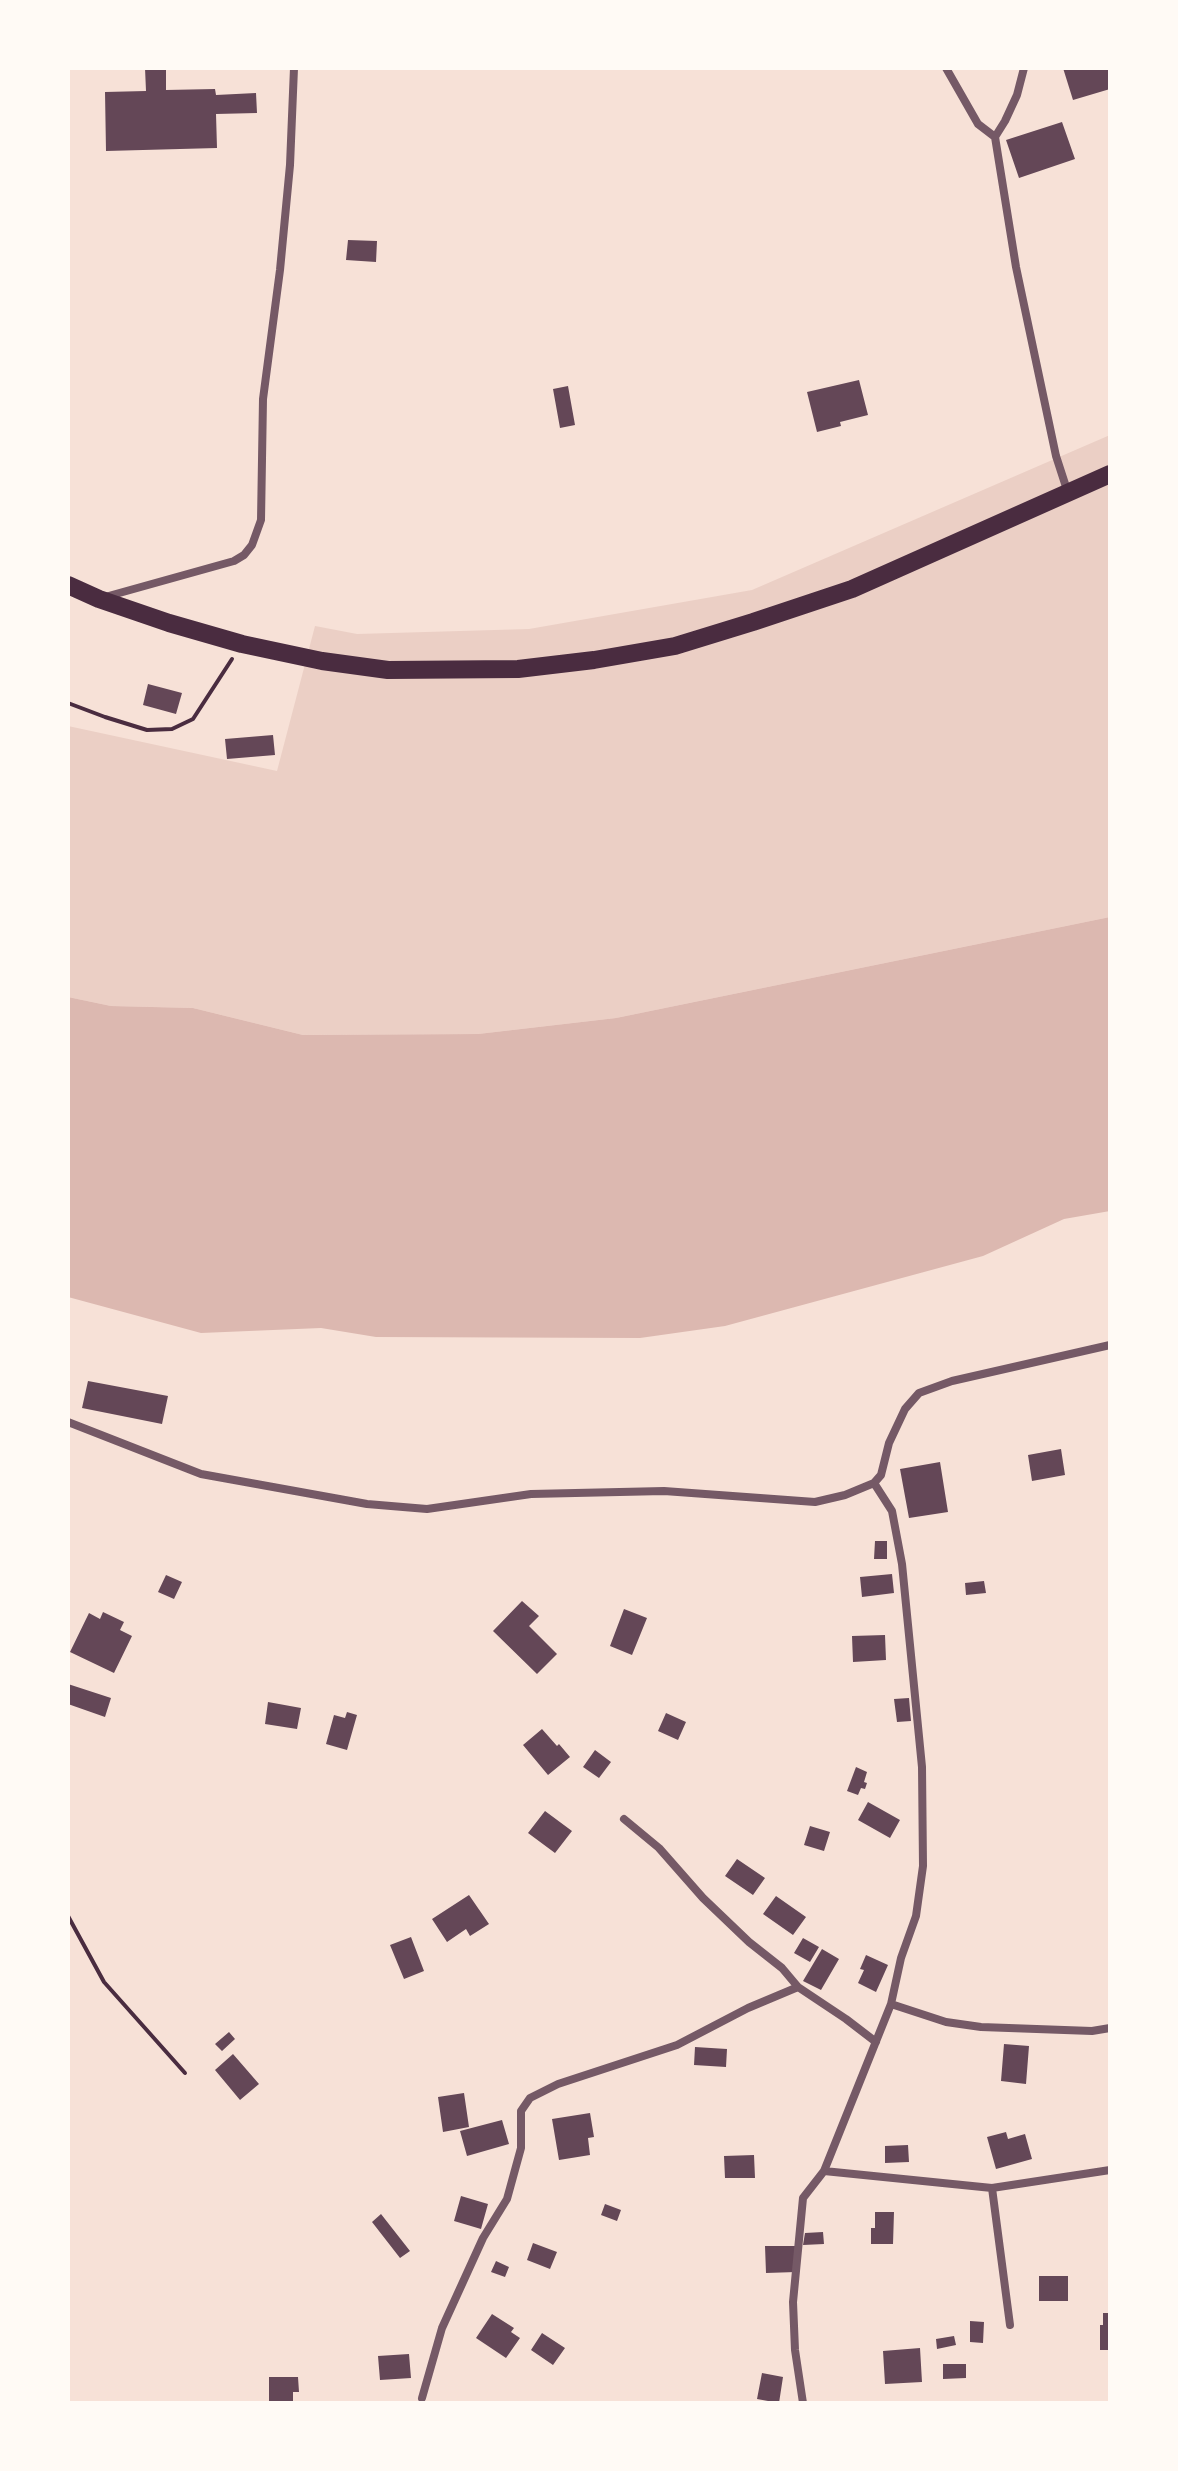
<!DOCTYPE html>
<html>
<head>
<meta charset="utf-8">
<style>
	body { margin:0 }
	#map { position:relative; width:1178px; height:2471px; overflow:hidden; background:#f7e1d7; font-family:Quicksand,sans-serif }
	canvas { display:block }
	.frame { position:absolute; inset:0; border:70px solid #fffaf5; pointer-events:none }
</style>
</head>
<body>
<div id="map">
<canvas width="1178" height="2471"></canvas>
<div class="frame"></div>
</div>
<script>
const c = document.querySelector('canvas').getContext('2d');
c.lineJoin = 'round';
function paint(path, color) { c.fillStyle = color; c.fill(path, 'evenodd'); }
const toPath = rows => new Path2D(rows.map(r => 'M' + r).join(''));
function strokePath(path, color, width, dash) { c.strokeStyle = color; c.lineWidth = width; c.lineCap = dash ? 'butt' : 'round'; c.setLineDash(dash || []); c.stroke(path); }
paint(toPath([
	[1110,435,1110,917,616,1018,478,1034,303,1035,193,1008,111,1006,68,997,68,726,277,771,315,626,357,634,529,629,752,590]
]), '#ebcfc5');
paint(toPath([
	[1110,917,1110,1211,1064,1219,983,1256,725,1326,640,1338,376,1337,321,1328,201,1333,68,1297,68,997,111,1006,193,1008,303,1035,478,1034,616,1018]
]), '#dcb8b0');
paint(toPath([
	[145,68,166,68,166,90,215,89,216,95,256,93,257,113,216,114,217,148,106,151,105,92,146,91],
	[1063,68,1110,68,1110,89,1073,100],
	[1062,122,1075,159,1019,178,1006,140],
	[348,240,377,241,376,262,346,260],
	[859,380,868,415,840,422,841,426,817,432,807,392],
	[568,386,575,425,560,428,553,389],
	[148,684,182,693,176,714,143,705],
	[273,735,275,755,227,759,225,739],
	[88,1381,168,1396,162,1424,82,1408],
	[1061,1449,1065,1475,1032,1481,1028,1455],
	[940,1462,948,1512,909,1518,900,1469],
	[875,1541,887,1541,887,1559,874,1559],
	[892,1574,894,1593,862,1597,860,1577],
	[166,1575,182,1582,174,1599,158,1592],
	[984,1581,986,1593,966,1595,965,1583],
	[522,1601,539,1616,529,1626,557,1654,537,1674,493,1631],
	[624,1609,647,1618,632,1655,610,1646],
	[103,1612,124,1622,120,1630,132,1636,114,1673,70,1652,89,1613,100,1619],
	[885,1635,886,1660,853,1662,852,1636],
	[68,1684,111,1698,105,1717,68,1704],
	[909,1698,911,1721,897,1722,894,1699],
	[268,1702,301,1708,297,1729,265,1724],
	[347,1712,357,1715,347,1750,326,1744,334,1715,345,1718],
	[666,1713,686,1722,678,1740,658,1731],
	[542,1729,557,1746,559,1744,570,1757,548,1775,523,1745],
	[595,1750,611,1762,599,1778,583,1767],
	[856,1767,867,1772,864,1782,867,1783,865,1789,861,1788,858,1795,847,1791],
	[868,1802,900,1820,890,1838,858,1820],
	[545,1811,572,1831,555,1853,528,1833],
	[810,1826,830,1832,824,1851,804,1845],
	[737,1859,765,1878,753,1895,725,1876],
	[469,1895,489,1924,470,1936,466,1929,447,1942,432,1919],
	[776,1896,806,1917,793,1935,763,1914],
	[411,1937,424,1971,404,1979,390,1945],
	[803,1938,819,1947,810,1962,794,1953],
	[822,1949,839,1959,821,1990,803,1981],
	[866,1955,888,1965,876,1992,858,1983,864,1970,860,1969],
	[229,2032,235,2039,222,2051,215,2044],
	[1004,2044,1029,2046,1026,2084,1001,2081],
	[695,2047,727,2049,726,2067,694,2065],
	[233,2054,259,2084,240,2100,215,2070],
	[464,2093,469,2127,443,2132,438,2097],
	[590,2113,594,2137,588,2138,590,2155,559,2160,552,2119],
	[502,2120,509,2144,467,2156,460,2131],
	[1006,2132,1008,2139,1025,2134,1032,2159,996,2169,987,2137],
	[908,2145,909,2162,885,2163,885,2146],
	[754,2155,755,2178,725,2178,724,2156],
	[461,2196,488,2204,481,2229,454,2221],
	[605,2204,621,2210,617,2221,601,2215],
	[875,2212,894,2212,893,2244,871,2244,871,2228,875,2228],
	[381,2214,410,2251,400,2258,372,2222],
	[823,2232,824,2244,803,2245,805,2233],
	[533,2243,557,2252,550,2269,527,2260],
	[765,2246,795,2246,796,2272,766,2273],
	[496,2261,509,2267,505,2277,491,2272],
	[1039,2276,1068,2276,1068,2301,1039,2301],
	[1103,2313,1110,2313,1110,2350,1100,2350,1100,2325,1103,2325],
	[492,2314,514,2328,511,2332,520,2338,506,2358,476,2338],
	[970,2321,984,2322,983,2343,970,2342],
	[542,2333,565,2348,553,2365,531,2350],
	[954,2336,956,2345,937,2349,936,2339],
	[920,2348,922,2382,885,2384,883,2351],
	[409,2354,411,2378,380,2380,378,2356],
	[943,2364,966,2364,966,2378,943,2379],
	[762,2373,783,2377,779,2403,757,2399],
	[269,2377,298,2377,299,2392,293,2392,293,2403,269,2403]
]), '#644757');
strokePath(toPath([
	[68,703,105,717,147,730,172,729,193,719,232,659],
	[68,1916,104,1982,185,2073]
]), '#4a2c40', 4);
strokePath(toPath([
	[946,68,978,124,995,137],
	[1024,68,1017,95,1005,121,995,137,1016,267,1056,456,1068,493],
	[105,597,234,561,244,555,252,545,261,520,263,399,280,270,290,165,294,68],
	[68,1422,201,1474,367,1504,427,1509,531,1494,664,1491,815,1502,845,1495,874,1483,881,1475,889,1443,905,1409,919,1393,952,1381,1110,1345],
	[624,1819,659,1848,703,1898,749,1942,782,1968,798,1987,846,2019,876,2042],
	[891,2004,946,2022,981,2027,1092,2031,1110,2028],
	[824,2171,992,2188,1110,2170],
	[992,2188,1010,2325],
	[422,2398,442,2328,483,2238,507,2199,521,2148,521,2111,530,2098,558,2084,677,2045,748,2008,798,1987],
	[803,2403,795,2350,793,2302,803,2198,824,2171,891,2004,901,1958,916,1916,923,1866,922,1767,902,1564,892,1511,874,1483]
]), '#755966', 8);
strokePath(toPath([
	[68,585,99,599,169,623,242,644,322,661,388,670,518,669,594,660,675,646,753,622,852,589,1110,474]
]), '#4a2c40', 18);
</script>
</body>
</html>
